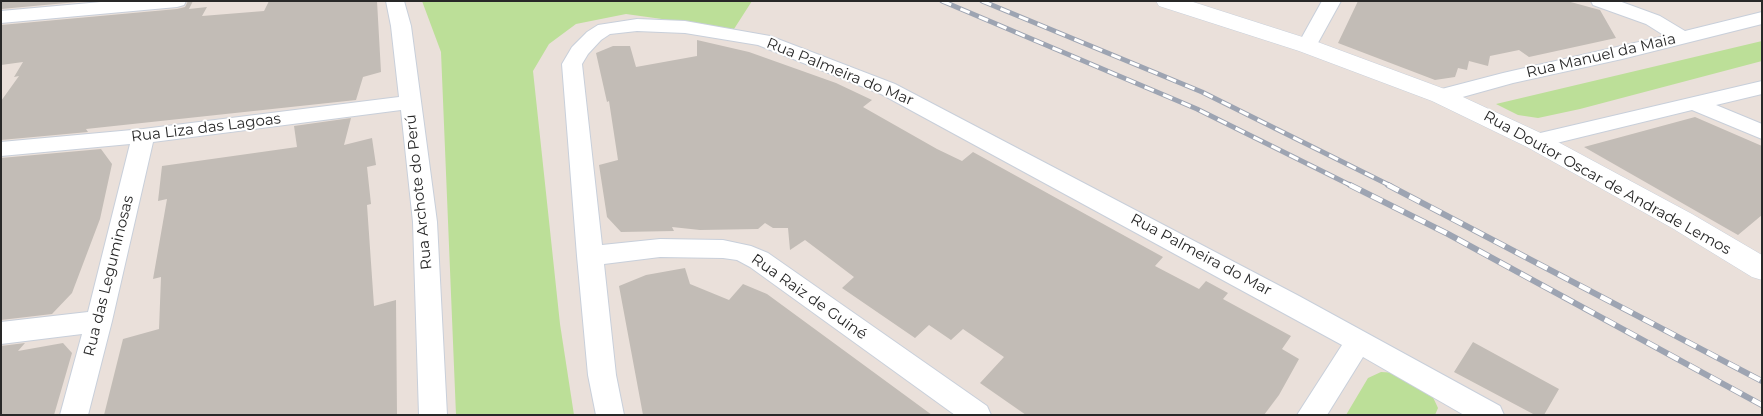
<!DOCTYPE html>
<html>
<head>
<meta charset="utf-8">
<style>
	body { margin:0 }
	#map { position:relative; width:1763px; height:416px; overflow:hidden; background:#eae0da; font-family:Montserrat,sans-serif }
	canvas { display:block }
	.frame { position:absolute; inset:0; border:2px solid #282828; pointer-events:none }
</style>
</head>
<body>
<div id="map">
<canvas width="1763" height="416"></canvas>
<div class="frame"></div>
</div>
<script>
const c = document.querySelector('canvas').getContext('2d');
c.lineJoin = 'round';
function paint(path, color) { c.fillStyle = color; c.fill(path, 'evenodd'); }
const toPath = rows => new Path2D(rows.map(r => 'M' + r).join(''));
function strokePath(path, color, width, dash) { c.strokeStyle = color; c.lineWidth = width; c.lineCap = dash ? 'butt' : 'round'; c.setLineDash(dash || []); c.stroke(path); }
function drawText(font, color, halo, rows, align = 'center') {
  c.font = font + ' Montserrat,sans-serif'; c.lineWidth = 4; c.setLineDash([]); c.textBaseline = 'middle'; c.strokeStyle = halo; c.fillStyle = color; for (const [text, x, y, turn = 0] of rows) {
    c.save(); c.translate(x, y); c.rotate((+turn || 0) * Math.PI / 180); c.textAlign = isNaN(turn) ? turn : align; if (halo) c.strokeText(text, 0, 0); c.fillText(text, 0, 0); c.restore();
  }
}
paint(toPath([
	[422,1,752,1,734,29,626,14,576,24,549,44,533,71,560,324,574,415,456,415,441,52],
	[1762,41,1762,61,1580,109,1538,118,1518,115,1496,104],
	[1381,372,1398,373,1431,393,1438,408,1435,415,1346,415,1368,378]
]), '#bcdf98');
paint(toPath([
	[1,1,88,1,1,9],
	[188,1,193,1,189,9,207,7,202,16,264,11,269,1,377,1,381,72,363,77,356,100,86,129,88,132,1,140,1,101,19,76,14,77,23,62,1,65,1,25,177,9,185,7],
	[1358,1,1567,1,1600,10,1616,38,1529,57,1519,50,1490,56,1488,66,1469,61,1467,70,1458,68,1455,77,1435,80,1338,43],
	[697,40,749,52,836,83,872,100,863,107,937,149,962,161,973,152,1163,257,1155,266,1199,289,1206,281,1228,293,1223,299,1291,336,1282,349,1299,359,1279,395,1264,415,1026,415,980,383,1004,357,963,329,951,340,929,325,915,338,842,288,854,277,821,252,805,240,790,250,788,228,773,228,765,223,758,229,700,230,672,227,674,231,621,232,607,217,599,165,618,160,609,101,607,102,596,53,613,46,630,46,636,67,697,56],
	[1695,117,1762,146,1762,215,1738,235,1584,147],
	[351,118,344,145,372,138,376,165,367,167,371,204,367,205,374,306,396,300,397,415,104,415,123,339,159,329,161,277,153,279,167,199,158,201,162,166,297,147,294,126],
	[101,149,112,164,100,219,72,293,52,314,1,320,1,158],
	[685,268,690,284,729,300,743,284,767,294,932,415,643,415,619,286,646,275],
	[1473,342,1559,389,1544,415,1535,415,1454,372],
	[25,343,18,351,63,343,72,353,54,415,1,415,1,346]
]), '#c2bcb6');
const minor = toPath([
	[112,1,186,1,184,5,177,7,1,23,1,11,112,1],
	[386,1,404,1,411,26,437,222,447,415,419,415,413,222,401,110,153,142,112,321,88,415,60,415,82,334,1,344,1,322,88,312,130,144,1,156,1,142,143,129,399,97,391,26,386,1],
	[1322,1,1341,1,1314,50,1307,52,1300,50,1297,46,1322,1],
	[1591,1,1619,1,1660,16,1685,31,1762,12,1762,24,1622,59,1513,83,1441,103,1434,101,1430,96,1434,91,1503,73,1665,36,1646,24,1593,5,1591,1],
	[637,19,685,21,770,36,895,84,1299,296,1500,406,1504,415,1464,415,1363,357,1327,415,1297,415,1342,345,881,94,758,45,685,33,637,31,610,34,601,40,588,54,582,64,602,245,660,239,723,240,751,246,768,253,987,406,991,415,955,415,750,267,737,260,723,258,660,257,604,264,616,375,624,415,596,415,588,375,577,256,562,64,572,47,587,32,598,25,637,19],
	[1762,81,1762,94,1716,105,1762,124,1762,139,1692,110,1536,148,1528,146,1525,141,1528,136,1536,134,1762,81]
]);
const tertiary = toPath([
	[1156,1,1190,1,1315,41,1450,91,1545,135,1692,214,1762,255,1762,280,1752,277,1672,228,1527,147,1432,101,1299,51,1159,6,1156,1]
]);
strokePath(minor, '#c8cfda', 2);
strokePath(tertiary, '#c8cfda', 1);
paint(minor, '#fff');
paint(tertiary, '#fff');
const railFar1 = toPath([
	[942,1,1197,109,1352,186],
	[982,1,1202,92,1391,186]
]);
const rail = toPath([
	[1350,185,1448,234,1762,405],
	[1388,185,1762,381]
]);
strokePath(railFar1, '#9da4b2', 5);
strokePath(rail, '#9da4b2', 6);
strokePath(railFar1, '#fff', 3, [10]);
strokePath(rail, '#fff', 4.5, [12]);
drawText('15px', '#282828', '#fff', [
	["Rua Manuel da Maia",1601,56,-13],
	["Rua Palmeira do Mar",840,72,22],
	["Rua Liza das Lagoas",206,128,-7],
	["Rua Doutor Oscar de Andrade Lemos",1607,183,29],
	["Rua Archote do Perú",419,192,-96],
	["Rua Palmeira do Mar",1201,255,28],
	["Rua das Leguminosas",109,276,-76],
	["Rua Raiz de Guiné",809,297,35]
]);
</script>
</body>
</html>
